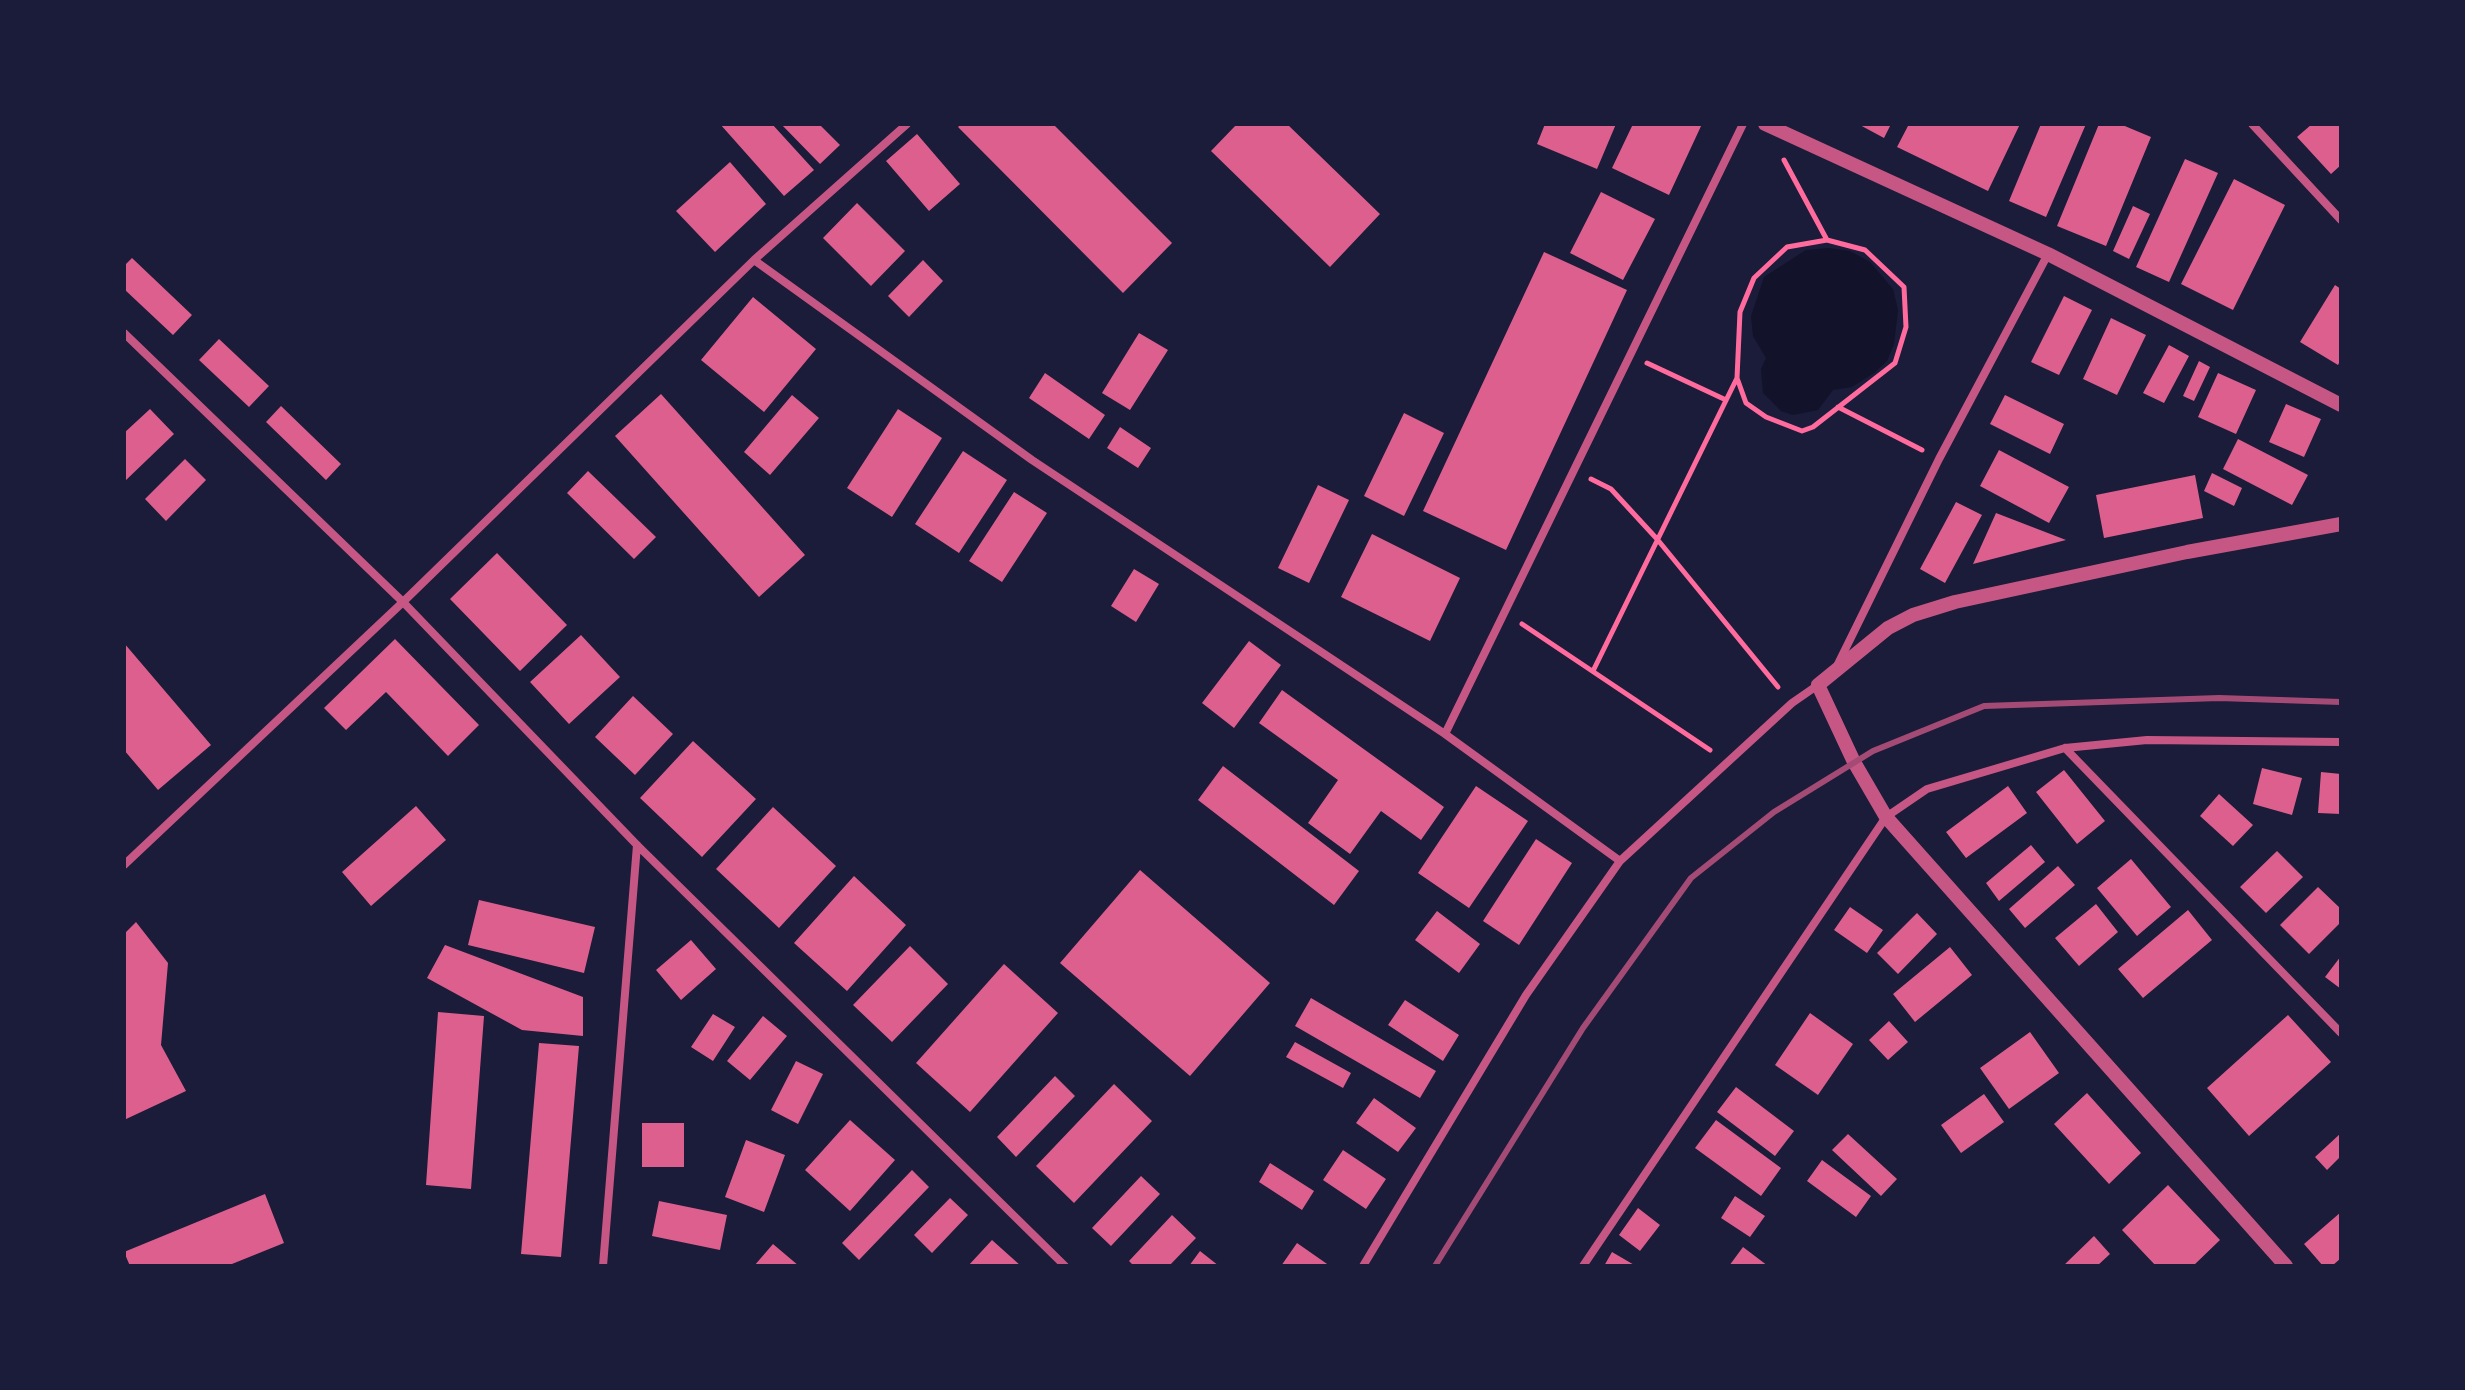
<!DOCTYPE html>
<html>
<head>
<meta charset="utf-8">
<style>
	body { margin:0 }
	#map { position:relative; width:2465px; height:1390px; overflow:hidden; background:#1b1b3a; font-family:"DejaVu Sans",sans-serif }
	canvas { display:block }
	.frame { position:absolute; inset:0; border:126px solid #1b1b3a; pointer-events:none }
</style>
</head>
<body>
<div id="map">
<canvas width="2465" height="1390"></canvas>
<div class="frame"></div>
</div>
<script>
const c = document.querySelector('canvas').getContext('2d');
c.lineJoin = 'round';
function paint(path, color) { c.fillStyle = color; c.fill(path, 'evenodd'); }
const toPath = rows => new Path2D(rows.map(r => 'M' + r).join(''));
function strokePath(path, color, width, dash) { c.strokeStyle = color; c.lineWidth = width; c.lineCap = dash ? 'butt' : 'round'; c.setLineDash(dash || []); c.stroke(path); }
paint(toPath([
	[1829,248,1850,251,1870,262,1893,289,1898,310,1894,344,1887,361,1874,373,1852,387,1833,390,1818,410,1793,415,1781,411,1763,393,1761,369,1766,358,1753,336,1751,316,1764,277,1806,250]
]), '#12122b');
paint(toPath([
	[720,124,772,124,814,170,784,196],
	[781,124,819,124,840,145,820,164],
	[961,124,1053,124,1172,243,1123,293,958,127],
	[1237,124,1287,124,1380,214,1330,267,1211,151],
	[1545,124,1616,124,1597,169,1537,144],
	[1633,124,1702,124,1669,195,1612,168],
	[1858,124,1891,124,1884,138],
	[1909,124,2020,124,1988,191,1897,147],
	[2041,124,2086,124,2046,217,2009,201],
	[2099,124,2120,124,2151,137,2106,246,2057,226],
	[2312,124,2341,124,2341,165,2331,174,2297,137],
	[917,134,960,184,929,211,886,161],
	[2185,159,2218,173,2169,282,2136,267],
	[730,162,766,204,715,252,676,211],
	[2234,179,2285,205,2233,310,2181,284],
	[1601,192,1655,219,1623,280,1570,253],
	[857,203,905,251,871,286,823,238],
	[2133,206,2150,214,2129,259,2113,251],
	[1544,252,1627,290,1506,550,1423,511],
	[132,258,192,315,173,335,124,289,124,266],
	[923,260,943,281,909,317,888,296],
	[2335,285,2341,289,2341,359,2338,365,2300,342],
	[2064,296,2092,310,2059,375,2031,362],
	[753,297,816,349,764,412,701,360],
	[2111,318,2146,335,2117,395,2083,379],
	[1139,333,1168,350,1130,410,1102,393],
	[219,339,269,386,249,407,199,360],
	[2169,345,2189,356,2164,403,2143,393],
	[2199,361,2210,367,2194,401,2183,396],
	[1045,373,1105,415,1089,439,1029,398],
	[2218,373,2256,390,2236,434,2198,417],
	[661,394,805,555,759,597,615,436],
	[792,395,819,418,770,475,744,452],
	[2005,395,2064,424,2050,454,1990,424],
	[2286,404,2321,419,2304,457,2269,442],
	[281,406,341,464,326,480,266,422],
	[150,409,174,434,124,482,124,433],
	[898,409,942,438,892,517,847,488],
	[1404,413,1444,433,1404,516,1364,496],
	[1120,427,1151,448,1138,468,1107,448],
	[2238,439,2308,475,2292,505,2223,469],
	[1999,450,2069,487,2049,523,1980,486],
	[963,451,1007,480,959,553,915,524],
	[185,459,206,480,166,521,145,499],
	[588,471,656,537,634,559,567,493],
	[2212,473,2242,488,2234,506,2204,491],
	[2195,475,2203,518,2104,538,2096,495],
	[1318,485,1349,500,1309,583,1278,568],
	[1014,492,1047,513,1002,582,969,561],
	[1956,502,1982,515,1945,583,1920,569],
	[1996,513,2066,540,1973,564],
	[1372,534,1460,578,1430,641,1341,597],
	[497,553,567,625,520,671,450,599],
	[1134,569,1159,584,1136,622,1111,606],
	[581,635,620,677,569,724,530,682],
	[395,639,479,725,448,756,386,692,346,730,324,708],
	[1249,641,1281,665,1234,728,1202,703],
	[124,643,211,745,158,790,124,750],
	[1282,690,1444,807,1421,840,1381,811,1350,854,1308,823,1338,780,1259,723],
	[633,696,673,734,635,775,595,737],
	[693,741,756,799,702,857,640,798],
	[1223,766,1359,871,1334,905,1198,800],
	[2262,768,2302,778,2292,815,2253,804],
	[2064,770,2105,821,2077,844,2036,792],
	[2321,772,2341,774,2341,814,2318,813],
	[1476,786,1528,821,1469,908,1418,873],
	[2008,786,2027,813,1966,858,1946,832],
	[2219,794,2253,825,2233,846,2200,816],
	[416,806,446,840,371,906,342,872],
	[773,807,836,866,779,928,716,869],
	[1536,839,1572,863,1519,945,1483,921],
	[2031,845,2045,862,1999,901,1986,883],
	[2277,851,2303,877,2266,913,2240,887],
	[2131,859,2171,907,2137,936,2097,888],
	[2058,866,2075,885,2025,928,2009,909],
	[1140,870,1270,983,1190,1076,1060,963],
	[854,876,906,925,847,991,794,943],
	[2318,887,2341,909,2341,922,2309,954,2280,925],
	[479,900,595,927,584,973,468,945],
	[2096,904,2118,932,2079,966,2055,938],
	[1850,907,1883,930,1867,953,1834,930],
	[2188,910,2212,940,2143,998,2118,969],
	[1437,911,1480,944,1459,973,1415,940],
	[1917,913,1937,934,1898,974,1877,953],
	[136,922,168,963,161,1045,186,1091,124,1120,124,934],
	[691,940,716,969,681,1000,656,970],
	[445,945,583,997,583,1036,522,1030,427,978],
	[910,946,948,984,892,1042,853,1005],
	[1950,947,1972,975,1915,1022,1893,994],
	[2341,956,2341,989,2325,977],
	[1004,964,1058,1013,970,1112,916,1063],
	[1311,998,1436,1071,1420,1098,1295,1026],
	[1405,1000,1459,1035,1443,1061,1388,1025],
	[438,1012,484,1016,471,1189,426,1185],
	[1810,1013,1853,1044,1818,1095,1775,1065],
	[713,1014,735,1027,713,1061,691,1047],
	[2288,1015,2331,1062,2249,1136,2207,1088],
	[763,1016,787,1036,750,1080,727,1061],
	[1889,1021,1908,1042,1888,1060,1869,1040],
	[2030,1032,2059,1073,2009,1109,1980,1068],
	[1295,1042,1351,1073,1343,1088,1286,1057],
	[539,1043,579,1046,561,1257,521,1254],
	[796,1061,823,1074,798,1124,771,1110],
	[1055,1076,1075,1096,1016,1157,997,1137],
	[1114,1084,1152,1121,1074,1203,1036,1166],
	[1736,1087,1794,1131,1775,1156,1717,1112],
	[2087,1093,2141,1153,2109,1184,2054,1124],
	[1984,1094,2004,1122,1961,1153,1941,1125],
	[1374,1098,1416,1128,1398,1152,1356,1123],
	[850,1120,895,1160,850,1211,805,1170],
	[1716,1120,1781,1168,1761,1196,1695,1148],
	[642,1123,684,1123,684,1167,642,1167],
	[2341,1133,2341,1156,2327,1170,2315,1157],
	[1848,1134,1897,1179,1881,1196,1832,1150],
	[746,1140,785,1155,764,1212,725,1197],
	[1343,1150,1386,1179,1366,1209,1323,1180],
	[1822,1160,1871,1196,1856,1217,1807,1181],
	[1270,1163,1314,1191,1302,1210,1259,1182],
	[912,1170,929,1187,859,1260,842,1243],
	[1141,1176,1160,1194,1111,1246,1092,1228],
	[2168,1185,2220,1240,2193,1266,2156,1266,2122,1230],
	[265,1194,284,1243,227,1266,130,1266,124,1252],
	[1735,1196,1765,1216,1750,1237,1721,1218],
	[950,1198,968,1215,932,1253,914,1235],
	[659,1201,727,1215,720,1250,652,1236],
	[1638,1208,1660,1225,1640,1251,1619,1235],
	[2341,1212,2341,1258,2332,1266,2323,1266,2304,1244],
	[1172,1215,1196,1238,1169,1266,1134,1266,1129,1261],
	[2094,1236,2110,1254,2097,1266,2063,1266],
	[992,1240,1021,1266,968,1266],
	[1297,1243,1330,1266,1281,1266],
	[773,1244,799,1266,754,1266],
	[1743,1247,1768,1266,1729,1266],
	[1200,1251,1219,1266,1189,1266],
	[1612,1252,1636,1266,1604,1266]
]), '#dd5f8e');
strokePath(toPath([
	[1784,160,1827,240],
	[1647,363,1726,400],
	[1838,407,1922,450],
	[1591,479,1611,489,1657,539,1778,687],
	[1522,624,1710,750],
	[1593,671,1737,378,1740,312,1754,278,1787,247,1827,240,1865,250,1904,287,1906,327,1895,363,1813,427,1802,431,1766,417,1746,403,1737,378]
]), '#ff6b9d', 5);
strokePath(toPath([
	[2252,124,2341,220],
	[754,260,1032,460,1445,734,1620,861],
	[124,333,403,602,637,845,1065,1266],
	[1837,666,1939,459,2048,254],
	[1445,734,1743,124],
	[2065,748,2341,1033],
	[124,865,403,602,754,260,907,124],
	[603,1266,637,845],
	[1363,1266,1526,995,1620,861,1792,703,1818,685],
	[1583,1266,1886,817,1927,789,2065,748,2147,740,2341,742]
]), '#c65784', 8);
strokePath(toPath([
	[1765,124,2048,254,2341,405],
	[2286,1266,1886,817,1854,762,1818,685,1888,628,1913,615,1955,602,2187,552,2341,524]
]), '#c65784', 14);
strokePath(toPath([
	[1435,1266,1583,1028,1691,878,1774,812,1873,751,1984,706,2219,698,2341,702]
]), '#a44b75', 6);
</script>
</body>
</html>
